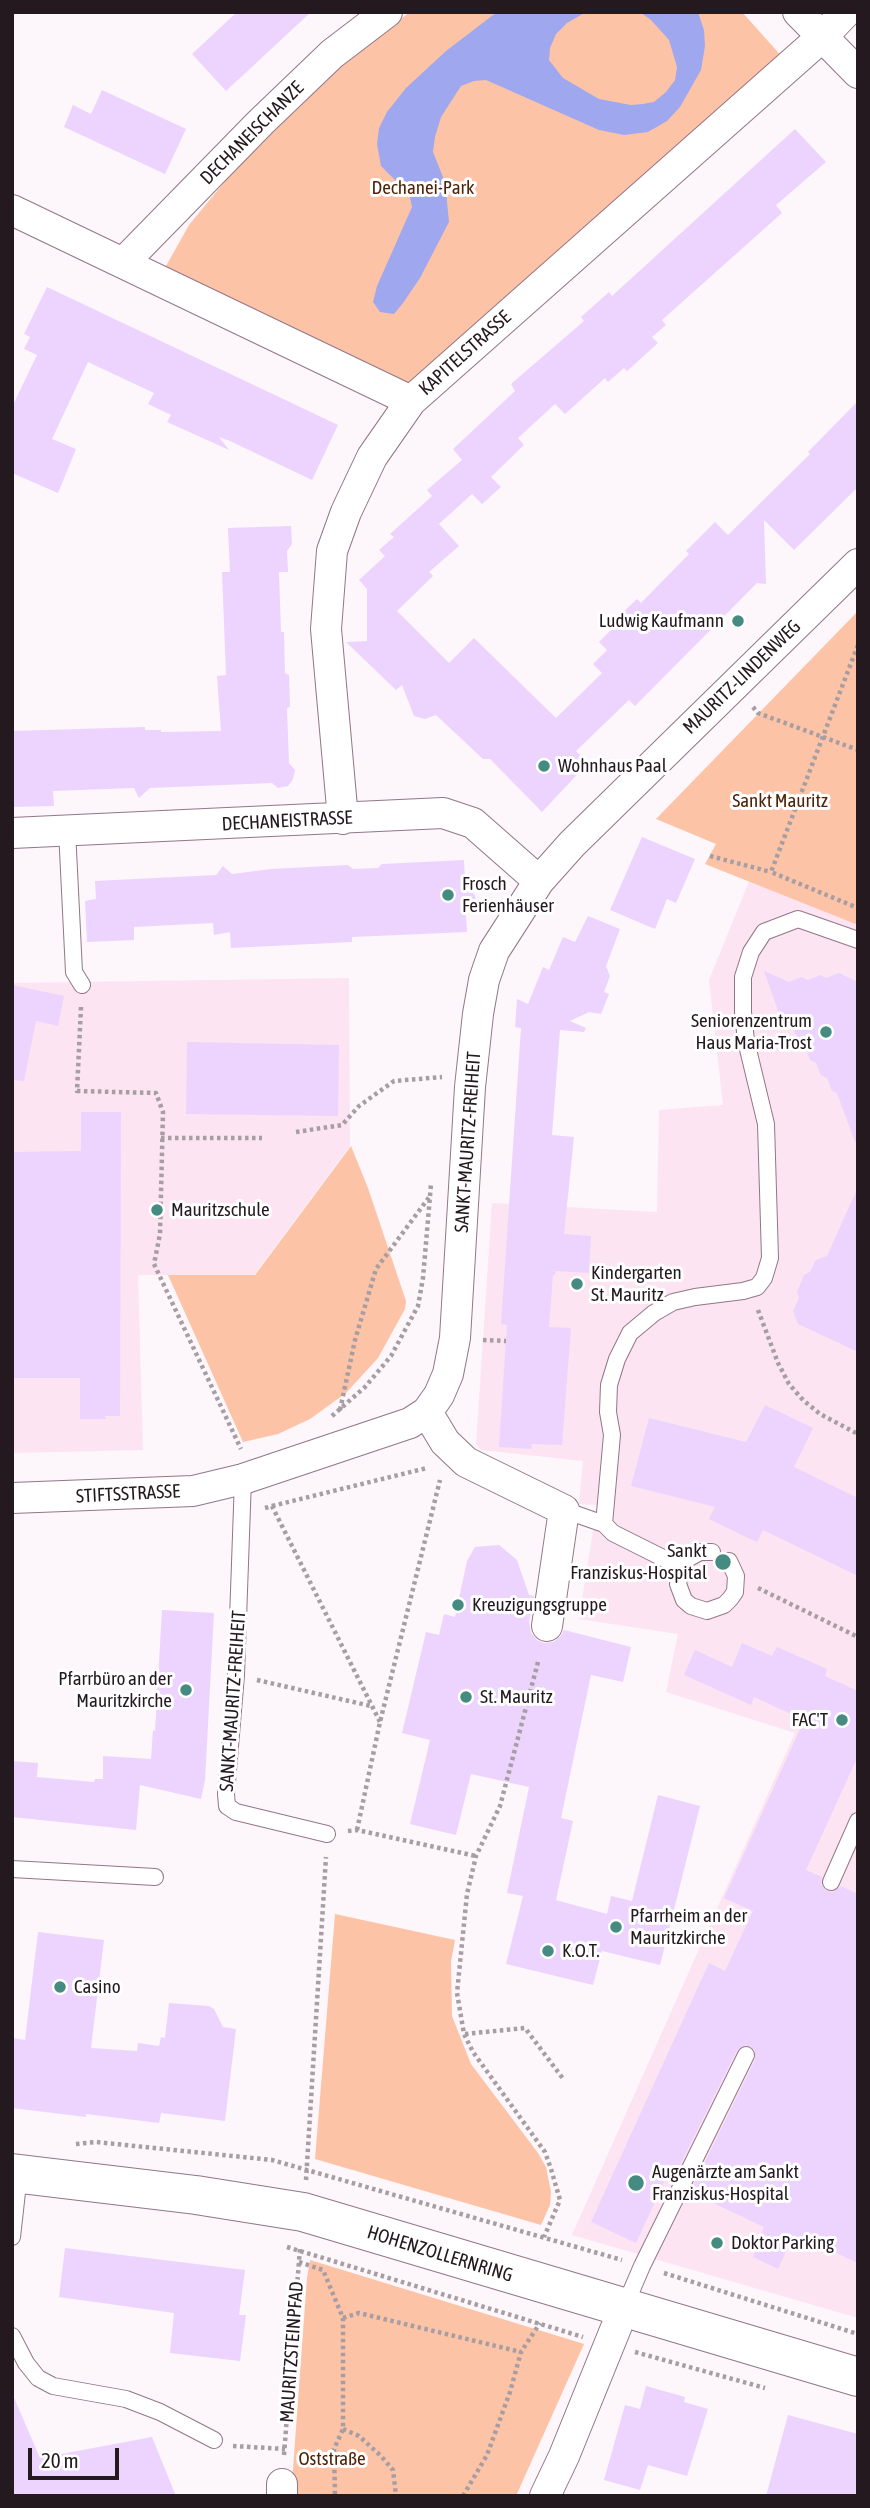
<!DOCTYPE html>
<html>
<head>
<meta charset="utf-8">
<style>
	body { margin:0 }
	#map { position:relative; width:870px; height:2508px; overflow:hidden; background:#fdf6fa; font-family:"Asap Condensed",sans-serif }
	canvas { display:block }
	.frame { position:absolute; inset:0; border:14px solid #24191f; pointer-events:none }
	.scale { position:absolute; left:28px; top:2448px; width:91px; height:32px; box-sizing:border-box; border:4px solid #24191f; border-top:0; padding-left:9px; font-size:21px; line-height:24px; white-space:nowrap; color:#24191f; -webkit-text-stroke:5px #fff; paint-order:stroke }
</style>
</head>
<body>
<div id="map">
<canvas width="870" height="2508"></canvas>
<div class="frame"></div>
<div class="scale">20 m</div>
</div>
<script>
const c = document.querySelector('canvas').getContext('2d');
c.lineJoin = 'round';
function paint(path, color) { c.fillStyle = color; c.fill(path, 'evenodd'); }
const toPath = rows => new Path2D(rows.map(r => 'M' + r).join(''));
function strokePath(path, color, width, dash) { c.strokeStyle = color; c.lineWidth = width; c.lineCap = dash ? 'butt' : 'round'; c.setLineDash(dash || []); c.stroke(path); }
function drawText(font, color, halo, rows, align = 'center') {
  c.font = font + ' "Asap Condensed",sans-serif'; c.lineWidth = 6; c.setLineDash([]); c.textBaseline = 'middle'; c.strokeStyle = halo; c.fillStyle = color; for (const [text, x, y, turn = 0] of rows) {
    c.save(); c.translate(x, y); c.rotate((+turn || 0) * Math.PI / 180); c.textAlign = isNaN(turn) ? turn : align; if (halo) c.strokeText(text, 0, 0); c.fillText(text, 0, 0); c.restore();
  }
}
paint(toPath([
	[750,879,858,923,858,2318,572,2235,795,1733,666,1692,678,1634,579,1619,597,1505,579,1504,583,1461,481,1450,476,1444,492,1203,657,1212,659,1110,723,1105,709,980],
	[349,978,350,1146,254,1275,138,1275,143,1450,12,1453,12,983]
]), '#fce4f2');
paint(toPath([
	[410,12,742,12,785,60,411,390,168,275,166,266,189,225,227,179,294,107,344,61],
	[858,611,858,925,705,864,716,844,656,819],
	[351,1146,368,1188,406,1301,405,1309,378,1358,346,1393,310,1419,278,1434,243,1442,168,1275,255,1275],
	[335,1914,455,1940,451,1962,452,2016,471,2064,538,2153,546,2167,551,2192,550,2205,541,2225,315,2159],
	[310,2260,584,2344,516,2496,291,2496,307,2278]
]), '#fdc3a7');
paint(toPath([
	[497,12,586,12,567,23,556,34,550,48,549,60,563,78,599,99,631,105,643,104,654,102,666,92,675,80,677,67,669,40,651,20,640,12,698,12,704,30,705,46,701,70,680,107,667,121,648,132,624,135,599,130,486,80,474,81,461,86,441,117,435,137,433,152,445,182,449,222,420,278,403,303,394,314,380,312,373,302,377,286,412,207,409,194,381,166,377,144,379,128,387,112,406,88,446,51]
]), '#9fa8ee');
paint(toPath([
	[237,12,311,12,226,91,192,54],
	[102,90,186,129,165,174,64,127,73,105,91,114],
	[795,129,826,162,776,205,782,213,662,320,666,325,652,337,658,343,627,371,624,368,608,382,605,378,565,414,555,404,518,438,524,445,491,477,501,487,482,504,472,494,439,524,459,546,429,572,433,576,397,611,449,663,474,638,556,718,602,673,593,664,607,650,599,642,620,621,617,618,637,599,641,603,689,554,686,551,715,522,728,535,810,454,808,452,858,401,858,487,794,550,764,520,766,584,757,583,635,706,629,700,576,751,588,763,542,812,490,759,483,759,436,715,425,719,414,716,402,685,396,690,346,642,367,641,367,589,359,580,385,556,379,550,394,537,390,534,432,496,427,490,462,460,453,449,515,391,511,384,584,321,581,317,609,292,612,296],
	[47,287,338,425,312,480,230,441,219,437,229,450,167,422,171,415,148,404,154,393,88,362,52,439,76,449,58,493,12,473,12,407,37,355,24,349,30,337,24,334],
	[291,526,292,544,287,551,288,572,279,572,281,632,284,632,285,673,289,675,290,706,287,709,289,763,295,770,293,779,288,786,278,788,272,783,150,788,139,798,134,788,53,791,54,806,12,807,12,731,145,727,145,730,161,730,161,732,221,731,217,676,226,675,222,572,230,572,228,528],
	[642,837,695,859,676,903,667,899,655,929,610,910],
	[464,860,465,885,475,895,476,904,466,915,467,932,352,937,352,942,231,948,230,932,214,935,213,923,134,927,134,940,87,942,85,901,96,899,95,881,216,875,223,866,232,874,271,869,348,865,353,869,378,868,382,864],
	[588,916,620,929,606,966,610,976,604,992,609,994,601,1014,589,1012,570,1021,586,1028,584,1032,560,1030,552,1135,574,1137,564,1234,591,1236,589,1273,556,1271,555,1275,553,1275,549,1327,571,1328,562,1445,532,1444,531,1449,499,1447,507,1325,501,1324,521,1028,515,1027,517,999,528,1004,543,967,549,970,563,937,575,942],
	[764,971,789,982,802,977,808,980,820,975,826,978,839,973,858,982,858,1141,855,1142,837,1093,832,1091,827,1078,821,1075,816,1063,810,1060,805,1047,800,1045,791,1024,781,1019],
	[12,985,64,996,58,1026,36,1021,24,1081,12,1080],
	[187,1042,339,1045,338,1116,186,1114],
	[81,1112,121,1112,120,1416,105,1416,106,1419,80,1419,80,1378,12,1378,12,1152,81,1151],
	[858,1187,858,1352,798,1324,793,1311,799,1298,797,1292,804,1275,810,1272,816,1260,827,1256],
	[765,1405,813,1428,794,1467,858,1498,858,1576,763,1530,757,1542,742,1535,709,1519,715,1507,631,1486,649,1418,746,1442],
	[499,1545,517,1560,529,1595,534,1596,529,1622,531,1633,537,1640,544,1643,553,1642,560,1637,564,1630,631,1647,623,1682,591,1675,561,1818,573,1821,556,1900,607,1914,611,1896,632,1901,658,1795,700,1806,660,1965,602,1951,593,1985,506,1964,523,1896,507,1893,529,1787,471,1774,456,1835,410,1824,430,1740,402,1733,426,1632,439,1635,444,1614,455,1617,467,1561,475,1547],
	[162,1610,214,1613,205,1780,201,1799,140,1785,136,1830,12,1817,12,1761,38,1763,37,1777,94,1782,95,1779,103,1779,103,1756,151,1759,153,1730,155,1731],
	[742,1643,772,1656,777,1647,827,1669,825,1676,858,1691,858,1756,806,1870,822,1877,821,1884,826,1891,833,1892,841,1886,858,1894,858,2263,821,2246,818,2252,791,2240,778,2269,753,2257,764,2227,690,2192,755,2060,755,2050,746,2045,737,2050,671,2183,665,2180,636,2243,591,2222,709,1963,725,1971,753,1911,724,1898,804,1720,754,1697,751,1705,684,1675,695,1650,732,1667],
	[38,1932,104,1940,91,2048,137,2051,138,2043,159,2046,161,2037,165,2038,169,2003,209,2006,214,2009,223,2027,236,2029,225,2121,161,2113,159,2123,86,2114,86,2117,12,2108,12,2038,25,2040],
	[65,2248,245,2270,239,2315,246,2315,240,2361,170,2353,174,2313,59,2297],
	[646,2386,685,2397,684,2402,708,2409,687,2476,648,2465,640,2490,604,2480,625,2405,640,2409],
	[12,2393,40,2458,152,2437,176,2496,12,2496],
	[788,2415,858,2434,858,2496,766,2496]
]), '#ecd4fe');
const lane = toPath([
	[67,830,74,972,82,985],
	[243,1479,236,1675,226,1794,227,1806,236,1812,327,1834],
	[564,1510,604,1524,613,1533,681,1567],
	[604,1524,612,1435,608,1412,609,1385,617,1359,630,1333,654,1313,673,1302,695,1297,743,1291,757,1287,764,1278,770,1258,766,1124,746,1041,743,1012,743,977,751,952,764,932,798,919,858,940],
	[712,1552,700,1552,689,1558,681,1567,678,1584,684,1600,691,1606,707,1611,724,1605,730,1599,735,1592,736,1576,729,1561],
	[12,1869,155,1877],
	[831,1882,858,1821],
	[12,2237,19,2174],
	[624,2308,642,2266,746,2055],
	[12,2336,26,2363,38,2378,53,2386,126,2399,160,2412,214,2440]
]);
const street = toPath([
	[798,12,858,73],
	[12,210,411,401],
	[124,262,261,122,332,54,387,12],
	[343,819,326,629,332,551,346,512,372,457,411,401,822,37,846,12],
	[12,833,443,813,473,823,539,881],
	[427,1412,445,1442,466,1462,564,1510,547,1626],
	[12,1498,193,1491,243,1479,410,1423,427,1412,439,1395,448,1374,455,1338,470,1087,478,1014,484,980,494,951,539,881,572,844,858,564],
	[282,2496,282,2484],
	[545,2496,564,2456,624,2308]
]);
const secondary = toPath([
	[12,2173,196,2195,303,2212,858,2377]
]);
strokePath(lane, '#927687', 18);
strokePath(street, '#927687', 32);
strokePath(secondary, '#927687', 40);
strokePath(toPath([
	[858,645,771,872,858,908],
	[753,707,758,713,858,750],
	[710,856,771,872],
	[81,1007,77,1091,156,1093,163,1112,160,1234,154,1264,241,1449],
	[296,1132,342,1125,359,1106,394,1081,442,1077],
	[161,1138,262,1138],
	[758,1310,778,1363,789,1384,803,1400,820,1414,858,1434],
	[483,1340,506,1341],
	[340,1410,355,1340,376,1269,430,1196],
	[332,1416,365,1387,391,1356,418,1306,423,1278,431,1184],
	[272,1506,427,1468],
	[265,1508,272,1506,380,1722],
	[758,1588,858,1637],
	[538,1662,500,1806,476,1856,467,1894,457,1993,464,2034,473,2052,545,2152,551,2169,560,2200,544,2237],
	[257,1680,371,1706],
	[357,1830,380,1722,440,1480],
	[348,1831,357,1830,476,1856],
	[465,2034,525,2028,564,2080],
	[76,2144,96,2142,272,2160,622,2260],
	[306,2180,326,1857],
	[287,2247,583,2337],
	[299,2262,323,2270,343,2318,343,2429,334,2449,335,2496],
	[664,2273,858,2334],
	[343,2318,359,2313,521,2352],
	[635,2352,765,2388],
	[343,2429,359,2436,381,2456,393,2470,396,2496],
	[233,2446,285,2449],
	[284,2455,300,2248],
	[463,2496,487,2455,510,2392,521,2352,540,2323]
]), '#a69ea2', 4.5, [3.5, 3.5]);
strokePath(lane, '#fff', 16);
strokePath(street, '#fff', 30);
strokePath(secondary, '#fff', 38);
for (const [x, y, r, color] of [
	[738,621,7,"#468b81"],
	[544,766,7,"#468b81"],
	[448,895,7,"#468b81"],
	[826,1032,7,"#468b81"],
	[157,1210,7,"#468b81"],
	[577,1284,7,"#468b81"],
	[723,1562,9,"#468b81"],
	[458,1605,7,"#468b81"],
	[186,1690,7,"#468b81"],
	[466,1697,7,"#468b81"],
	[842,1720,7,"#468b81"],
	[616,1927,7,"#468b81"],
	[548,1951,7,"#468b81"],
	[60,1987,7,"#468b81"],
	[636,2183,9,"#468b81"],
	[717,2243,7,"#468b81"]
]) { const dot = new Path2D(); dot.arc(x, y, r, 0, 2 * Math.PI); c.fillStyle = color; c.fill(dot); strokePath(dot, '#fff', 2.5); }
drawText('19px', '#24191f', '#fff', [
	["DECHANEISCHANZE",252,133,-45],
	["KAPITELSTRASSE",465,353,-42],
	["MAURITZ-LINDENWEG",742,677,-44],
	["DECHANEISTRASSE",287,821,-3],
	["SANKT-MAURITZ-FREIHEIT",468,1142,-86],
	["STIFTSSTRASSE",128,1494,-3],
	["SANKT-MAURITZ-FREIHEIT",233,1701,-86],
	["HOHENZOLLERNRING",440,2254,17],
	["MAURITZSTEINPFAD",292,2352,-86]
]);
drawText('19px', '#502207', '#fff', [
	["Dechanei-Park",423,188],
	["Sankt Mauritz",780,801],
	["Oststraße",332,2459]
]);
drawText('19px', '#24191f', '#fff', [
	["Ludwig Kaufmann",724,621,"right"],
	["Wohnhaus Paal",558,766],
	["Frosch",462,884],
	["Ferienhäuser",462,906],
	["Seniorenzentrum",812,1021,"right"],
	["Haus Maria-Trost",812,1043,"right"],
	["Mauritzschule",171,1210],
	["Kindergarten",591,1273],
	["St. Mauritz",591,1295],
	["Sankt",707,1551,"right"],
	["Franziskus-Hospital",707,1573,"right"],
	["Kreuzigungsgruppe",472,1605],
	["Pfarrbüro an der",172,1679,"right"],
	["Mauritzkirche",172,1701,"right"],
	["St. Mauritz",480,1697],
	["FAC'T",828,1720,"right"],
	["Pfarrheim an der",630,1916],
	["Mauritzkirche",630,1938],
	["K.O.T.",562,1951],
	["Casino",74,1987],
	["Augenärzte am Sankt",652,2172],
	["Franziskus-Hospital",652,2194],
	["Doktor Parking",731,2243]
], 'left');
</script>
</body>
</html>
